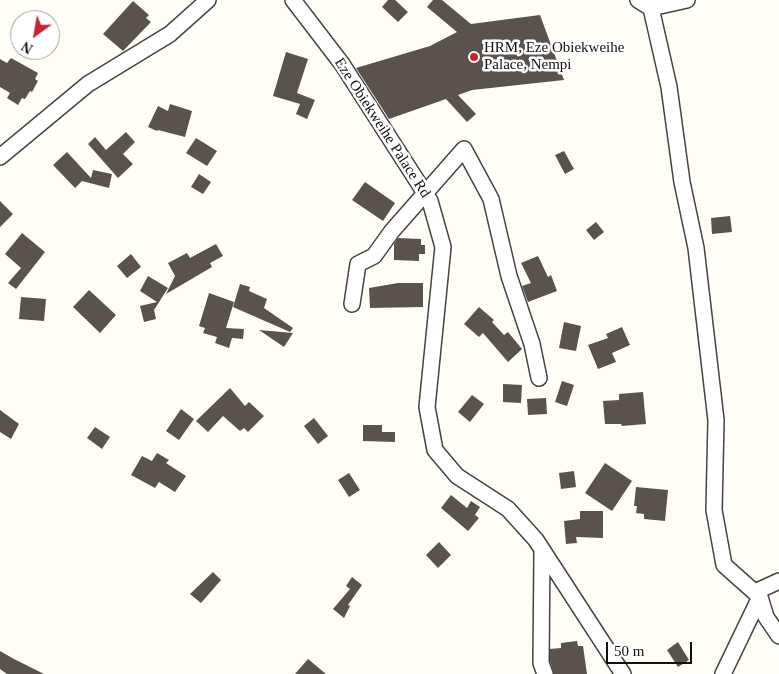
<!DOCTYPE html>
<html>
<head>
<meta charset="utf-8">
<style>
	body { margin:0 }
	#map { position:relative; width:779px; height:674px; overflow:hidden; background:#fffdf5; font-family:Georgia,serif }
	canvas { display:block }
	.north { position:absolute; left:10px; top:10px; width:50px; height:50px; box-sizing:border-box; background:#fff; border:1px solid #a0a0a0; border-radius:50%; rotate:212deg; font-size:14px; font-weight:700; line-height:20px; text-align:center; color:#111 }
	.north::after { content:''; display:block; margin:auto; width:18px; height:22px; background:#c4262e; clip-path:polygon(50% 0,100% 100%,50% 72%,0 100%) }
	.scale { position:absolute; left:606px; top:642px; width:86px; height:22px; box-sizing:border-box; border:2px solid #111; border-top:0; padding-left:6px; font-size:15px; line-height:18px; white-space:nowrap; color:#111; -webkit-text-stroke:4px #fff; paint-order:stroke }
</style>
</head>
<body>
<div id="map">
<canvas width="779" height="674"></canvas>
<div class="north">N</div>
<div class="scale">50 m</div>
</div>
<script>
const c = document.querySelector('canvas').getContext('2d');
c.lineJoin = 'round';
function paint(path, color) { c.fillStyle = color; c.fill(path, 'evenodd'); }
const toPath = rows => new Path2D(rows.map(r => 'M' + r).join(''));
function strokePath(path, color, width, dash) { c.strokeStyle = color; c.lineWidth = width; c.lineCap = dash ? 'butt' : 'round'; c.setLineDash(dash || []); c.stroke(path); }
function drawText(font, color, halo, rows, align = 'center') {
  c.font = font + ' Georgia,serif'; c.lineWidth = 5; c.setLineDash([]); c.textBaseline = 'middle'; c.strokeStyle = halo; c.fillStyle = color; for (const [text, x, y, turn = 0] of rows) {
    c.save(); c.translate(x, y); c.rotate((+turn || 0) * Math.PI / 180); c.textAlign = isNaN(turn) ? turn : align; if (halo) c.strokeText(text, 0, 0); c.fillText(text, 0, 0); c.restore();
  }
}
paint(toPath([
	[388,0,395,0,408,12,398,22,382,7],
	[433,0,442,0,471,24,540,15,564,80,472,90,458,95,476,114,467,122,446,99,389,119,356,68,430,46,457,32,427,7],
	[133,1,149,15,146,18,151,22,123,51,103,34],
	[286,52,308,59,297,93,315,100,307,119,296,114,300,104,273,96],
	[11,58,38,73,35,79,38,81,32,92,30,91,25,99,22,98,18,105,7,98,10,93,0,87,0,59,7,63],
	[170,104,192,111,185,137,158,130,157,131,148,127,158,106,168,111],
	[126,132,135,142,123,154,133,164,118,178,88,144,95,137,106,150],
	[196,138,217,151,207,166,186,153],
	[564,151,574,169,565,174,555,155],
	[67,152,91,178,93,170,112,174,109,188,82,181,75,188,53,165],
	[199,174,211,182,203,194,191,187],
	[365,182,395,203,383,221,352,200],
	[0,201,13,214,0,227],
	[730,216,732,232,712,234,711,218],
	[596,222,604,232,594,240,586,230],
	[22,233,45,252,16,289,8,283,21,268,5,254],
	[398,238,421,239,421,245,425,245,425,254,419,254,419,261,394,260,394,244],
	[216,244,223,256,210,263,212,267,166,294,175,276,168,263,187,253,190,258],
	[131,254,141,267,127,278,117,266],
	[538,256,548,277,551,275,557,291,528,302,522,286,531,283,521,263],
	[148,276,168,288,154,310,156,319,144,322,140,306,157,302,140,291],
	[398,283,423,283,423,307,370,308,369,288],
	[240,284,250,287,249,291,267,299,264,308,293,328,290,332,233,307],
	[89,290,116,315,100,333,73,307],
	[209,293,234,302,226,328,244,329,243,339,232,338,229,348,215,343,217,337,203,333,205,328,199,326],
	[21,297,46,299,44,321,19,319],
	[479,307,494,320,492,322,504,335,508,332,522,349,508,362,483,333,479,337,464,324],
	[564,322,581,326,576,351,559,348],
	[622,327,630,345,612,353,616,362,598,369,588,345,608,338,606,334],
	[259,330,293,333,284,347],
	[562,381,574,385,567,406,555,402],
	[503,384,522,385,521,403,503,402],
	[230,388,245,406,249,402,264,416,248,432,244,428,240,431,223,416,208,432,196,421],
	[643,392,646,424,622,426,621,424,605,424,603,401,619,400,619,394],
	[472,395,484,404,470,422,458,412],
	[546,398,547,414,528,415,527,399],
	[181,409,194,419,179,440,166,431],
	[0,410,19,424,11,439,0,432],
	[314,418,328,436,318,444,304,426],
	[363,425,382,425,382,432,395,432,395,442,363,441],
	[95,427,110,437,102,449,87,438],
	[157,453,169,460,166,463,186,476,175,492,159,482,155,488,131,475,142,456,152,461],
	[605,463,632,481,612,511,585,493],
	[574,471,576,487,561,489,559,473],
	[349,473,360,490,349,497,338,480],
	[636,487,668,490,665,521,644,519,644,514,636,513,637,506,634,506],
	[451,495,467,508,471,501,480,507,475,515,479,518,468,531,441,508],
	[580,511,603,511,603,538,576,537,577,543,566,544,564,521,580,519],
	[439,542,451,555,438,568,426,555],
	[213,572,221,580,201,603,190,594],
	[352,577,362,585,348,605,350,606,344,618,333,609,350,589,346,586],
	[577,641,578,646,583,646,587,674,554,674,550,661,550,649,561,648,561,643],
	[678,642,689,660,678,667,667,650],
	[0,651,14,659,44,674,7,674,0,669],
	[308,659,326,674,295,674]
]), '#5a524d');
const minor = toPath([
	[293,0,342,64,430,201,443,247,427,407,435,450,457,476,508,509,536,540,623,674],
	[638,0,651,8,669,87,682,182,696,248,716,420,714,510,724,565,760,597,766,617,779,636],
	[651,8,687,0],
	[0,157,88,84,170,34,208,0],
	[352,304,358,264,374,256,392,231,464,149,491,199,509,276,532,344,539,378],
	[542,551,541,663,545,674],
	[755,592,779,581],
	[723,674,760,597]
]);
strokePath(minor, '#444', 18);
strokePath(minor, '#fff', 15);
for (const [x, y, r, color] of [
	[474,57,5,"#c4262e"]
]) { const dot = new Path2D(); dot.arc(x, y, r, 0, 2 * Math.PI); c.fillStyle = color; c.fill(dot); strokePath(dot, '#fff', 2); }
drawText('15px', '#111', '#fff', [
	["HRM, Eze Obiekweihe",484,48],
	["Palace, Nempi",484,65]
], 'left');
drawText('15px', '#111', '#fff', [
	["Eze Obiekweihe Palace Rd",382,128,57]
]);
</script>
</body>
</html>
